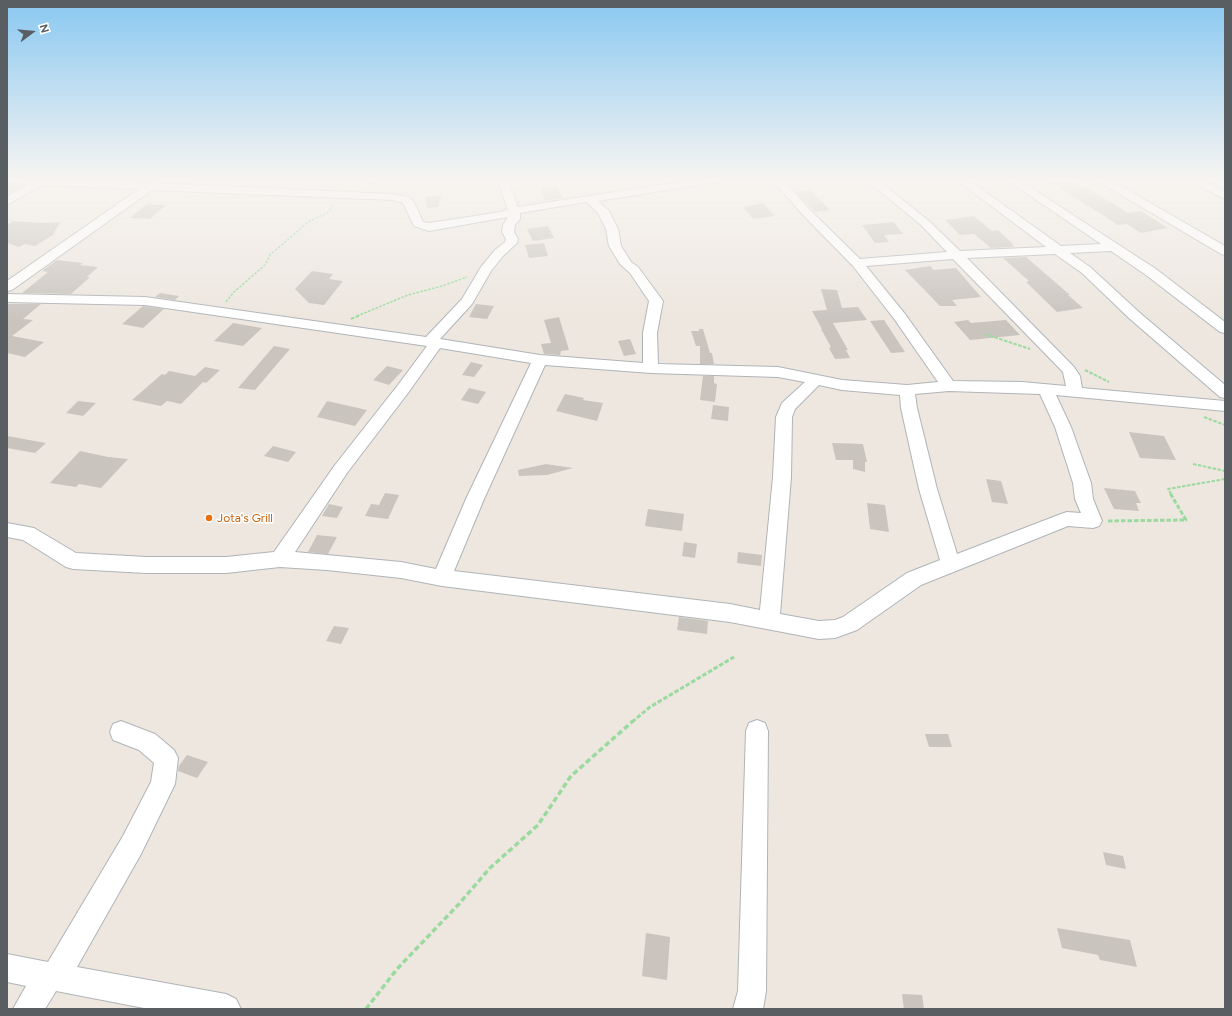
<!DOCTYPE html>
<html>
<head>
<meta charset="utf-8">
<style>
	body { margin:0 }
	#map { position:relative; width:1232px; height:1016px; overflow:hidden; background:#ede7df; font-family:Figtree,sans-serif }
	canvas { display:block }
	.frame { position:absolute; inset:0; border:8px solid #585e61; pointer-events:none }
	.north { position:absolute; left:12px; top:12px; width:40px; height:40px; -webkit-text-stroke:3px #fff; paint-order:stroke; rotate:74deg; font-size:11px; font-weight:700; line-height:16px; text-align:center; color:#585e61 }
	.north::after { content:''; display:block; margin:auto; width:14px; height:18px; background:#585e61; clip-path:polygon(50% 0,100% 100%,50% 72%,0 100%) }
</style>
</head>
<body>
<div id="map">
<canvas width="1232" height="1016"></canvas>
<div class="frame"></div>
<div class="north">N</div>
</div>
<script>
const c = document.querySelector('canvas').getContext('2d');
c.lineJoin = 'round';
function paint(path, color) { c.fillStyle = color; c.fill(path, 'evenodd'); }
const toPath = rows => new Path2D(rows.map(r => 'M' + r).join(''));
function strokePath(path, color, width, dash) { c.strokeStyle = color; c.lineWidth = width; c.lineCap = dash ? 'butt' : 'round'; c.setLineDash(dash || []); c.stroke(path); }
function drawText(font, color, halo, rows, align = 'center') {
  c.font = font + ' Figtree,sans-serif'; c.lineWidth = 3; c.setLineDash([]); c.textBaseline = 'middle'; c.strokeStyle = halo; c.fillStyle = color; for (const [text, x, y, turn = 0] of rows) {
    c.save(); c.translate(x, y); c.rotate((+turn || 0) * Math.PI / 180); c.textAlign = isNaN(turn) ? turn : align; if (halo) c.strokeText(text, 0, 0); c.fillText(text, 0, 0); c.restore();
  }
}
paint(toPath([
	[1070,180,1082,188,1086,187,1128,213,1141,211,1168,228,1141,233,1127,224,1118,225,1052,183],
	[7,184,23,185,7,195],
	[557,186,563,198,545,201,540,188],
	[810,190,830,210,815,212,796,192],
	[442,195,438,207,427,208,425,197],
	[763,203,775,216,753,219,743,207],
	[147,204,166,205,150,219,130,218],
	[974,216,992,231,998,230,1014,245,1012,245,1014,247,991,248,974,234,960,235,945,220],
	[13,221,44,223,60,222,53,235,35,246,25,244,19,247,7,243,7,225],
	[894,222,903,234,884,235,889,242,875,243,862,225],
	[548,226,554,238,533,241,527,229],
	[544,243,548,256,529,258,525,245],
	[1026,257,1070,295,1068,295,1083,308,1057,312,1026,282,1029,281,1003,258],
	[57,260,83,263,80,265,98,267,87,277,90,277,71,294,22,293,48,272,42,271],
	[930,266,934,270,956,268,981,297,952,300,957,306,940,306,905,270],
	[312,271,333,274,329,279,343,281,324,305,309,303,295,289],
	[821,289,837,290,842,308,858,307,867,320,833,323,848,350,846,350,850,358,835,359,829,348,831,347,821,329,822,329,812,311,827,310],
	[160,293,179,296,175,300,155,297],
	[7,304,41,304,23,319,33,320,12,336,44,342,25,357,7,353],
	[476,304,494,306,487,319,469,317],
	[143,306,164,309,143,328,122,324],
	[559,317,569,350,561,351,560,355,544,354,541,344,551,343,544,320],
	[884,320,905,352,891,353,870,321],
	[968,320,971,323,1006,320,1020,335,970,340,954,322],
	[233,323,262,328,243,346,214,341],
	[699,329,703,329,710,353,712,353,714,364,700,364,700,346,696,346,691,331,699,331],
	[630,339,636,354,624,356,618,341],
	[274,346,290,349,255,390,238,388],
	[471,362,483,365,474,377,462,375],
	[387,366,403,370,389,385,373,380],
	[205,367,220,370,206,383,203,382,181,404,167,401,161,406,132,400,162,374,165,375,169,371,195,376],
	[703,376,714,376,714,383,717,384,715,402,700,400],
	[469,388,486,392,478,404,461,400],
	[565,394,584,398,583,400,603,403,597,421,556,411],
	[78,401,96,403,83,416,66,413],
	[327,401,367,410,355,426,317,417],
	[713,405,729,407,728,421,711,419],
	[1129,432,1164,436,1176,460,1140,458],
	[7,436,46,443,35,453,7,448],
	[832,443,863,444,867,462,865,462,865,472,853,469,853,460,836,460],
	[273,446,296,452,288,462,264,456],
	[80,451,108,457,128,459,101,488,79,484,76,487,50,483],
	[546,464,573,468,547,475,519,476,518,470],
	[986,479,1001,481,1008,504,992,502],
	[1104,488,1135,491,1141,503,1136,503,1139,511,1114,509],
	[385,493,399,495,388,519,365,516,371,504,379,505],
	[867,503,885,505,889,532,870,529],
	[329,504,343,507,337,518,322,516],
	[648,509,684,514,682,531,645,526],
	[317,535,337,537,328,554,308,552],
	[684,542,697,544,695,558,682,556],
	[738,552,762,555,761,566,737,563],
	[679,617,708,621,707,634,677,630],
	[334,626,349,628,341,644,326,641],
	[925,734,948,734,952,747,929,747],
	[187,755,208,762,197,778,178,771,179,766],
	[1103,852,1123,856,1126,869,1106,865],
	[1057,928,1130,940,1137,967,1100,960,1098,955,1062,948],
	[646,933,670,937,667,980,642,976],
	[902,994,922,995,924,1009,904,1009]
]), '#c9c4be');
const minor = toPath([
	[7,178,46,178,147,183,153,181,158,183,392,194,409,197,414,202,423,222,429,223,501,212,508,209,497,178,507,178,518,207,705,178,730,178,729,180,725,181,598,201,609,211,618,229,621,246,631,262,638,267,663,301,657,333,658,364,778,367,842,380,907,385,938,382,895,320,853,266,802,214,771,178,782,178,810,210,860,259,947,252,921,225,864,178,875,178,929,221,960,251,1046,247,954,178,966,178,1061,246,1101,244,1004,178,1016,178,1156,269,1225,322,1225,333,1220,332,1146,275,1111,251,1070,253,1090,267,1140,313,1225,385,1225,398,1220,397,1130,319,1082,273,1055,254,967,258,1074,367,1080,376,1082,388,1225,401,1225,411,1056,395,1071,427,1091,483,1093,499,1102,521,1099,526,1093,528,1068,526,921,585,857,630,835,638,819,639,730,622,442,586,401,578,327,570,280,567,226,573,146,573,73,569,66,567,23,540,7,537,7,523,34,528,76,553,146,557,226,557,274,552,335,465,398,385,427,346,145,305,7,302,7,294,145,297,426,337,462,299,481,267,495,250,505,242,506,239,502,232,503,225,508,217,429,231,414,226,403,203,392,200,152,190,12,290,7,291,7,281,139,189,42,185,7,205,7,197,28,184,7,183,7,178],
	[586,202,598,213,606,229,609,246,620,264,630,273,649,301,643,333,643,363,540,355,440,339,472,304,491,271,503,256,517,243,518,239,514,232,515,225,520,219,520,213,586,202],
	[953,259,1063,372,1066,386,1022,382,953,381,905,314,866,266,953,259],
	[440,348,531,363,466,499,436,569,401,562,295,552,347,473,408,393,440,348],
	[545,365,651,373,778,377,805,382,782,403,776,417,773,477,760,610,730,604,454,571,484,499,545,365],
	[819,385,842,390,900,395,901,408,919,489,940,560,907,573,843,617,835,620,819,621,780,614,791,477,792,417,795,409,819,385],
	[949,391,1040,394,1055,427,1073,483,1075,499,1081,513,1067,512,1061,514,957,554,937,489,917,408,915,394,949,391],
	[1095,178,1107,178,1225,246,1225,255,1221,254,1096,180,1095,178],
	[1187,178,1200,178,1225,192,1225,199,1188,180,1187,178],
	[757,720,765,723,768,731,766,991,763,1009,733,1009,738,991,746,731,749,723,757,720],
	[121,721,155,734,174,750,178,758,175,784,141,854,77,967,226,994,236,999,241,1009,149,1009,56,991,45,1009,13,1009,26,986,7,982,7,954,48,962,123,836,151,782,154,763,139,750,113,740,110,732,113,724,121,721]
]);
strokePath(minor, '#b0b4b8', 2);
strokePath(toPath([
	[368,186,385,178],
	[226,302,234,292,265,265,270,255,308,222,327,213,335,204],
	[357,316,408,295,442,286,467,277]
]), '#9bda9f', 1.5, [2.5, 1.5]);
strokePath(toPath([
	[351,319,360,315],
	[985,334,1030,349],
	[1085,370,1109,382],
	[1204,417,1225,425],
	[1193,464,1225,471],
	[1171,494,1168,489,1225,479]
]), '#9bda9f', 2, [3.5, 1.5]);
strokePath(toPath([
	[1108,521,1186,520,1170,493],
	[632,722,650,707,734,657]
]), '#9bda9f', 3, [4.5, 2]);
strokePath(toPath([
	[366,1009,397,969,458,905,490,868,538,825,571,776,633,721]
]), '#9bda9f', 3.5, [5.5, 3]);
paint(minor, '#fff');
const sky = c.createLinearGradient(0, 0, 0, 320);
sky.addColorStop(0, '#89c8f1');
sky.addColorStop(0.56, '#f7f4f1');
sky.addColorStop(1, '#f7f4f100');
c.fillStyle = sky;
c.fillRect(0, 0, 1232, 320);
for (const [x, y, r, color] of [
	[209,518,4,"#e8710a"]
]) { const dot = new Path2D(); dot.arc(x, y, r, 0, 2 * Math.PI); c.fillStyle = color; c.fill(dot); strokePath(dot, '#fff', 1.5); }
drawText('12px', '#c56008', '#fff', [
	["Jota's Grill",217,518]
], 'left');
</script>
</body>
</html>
